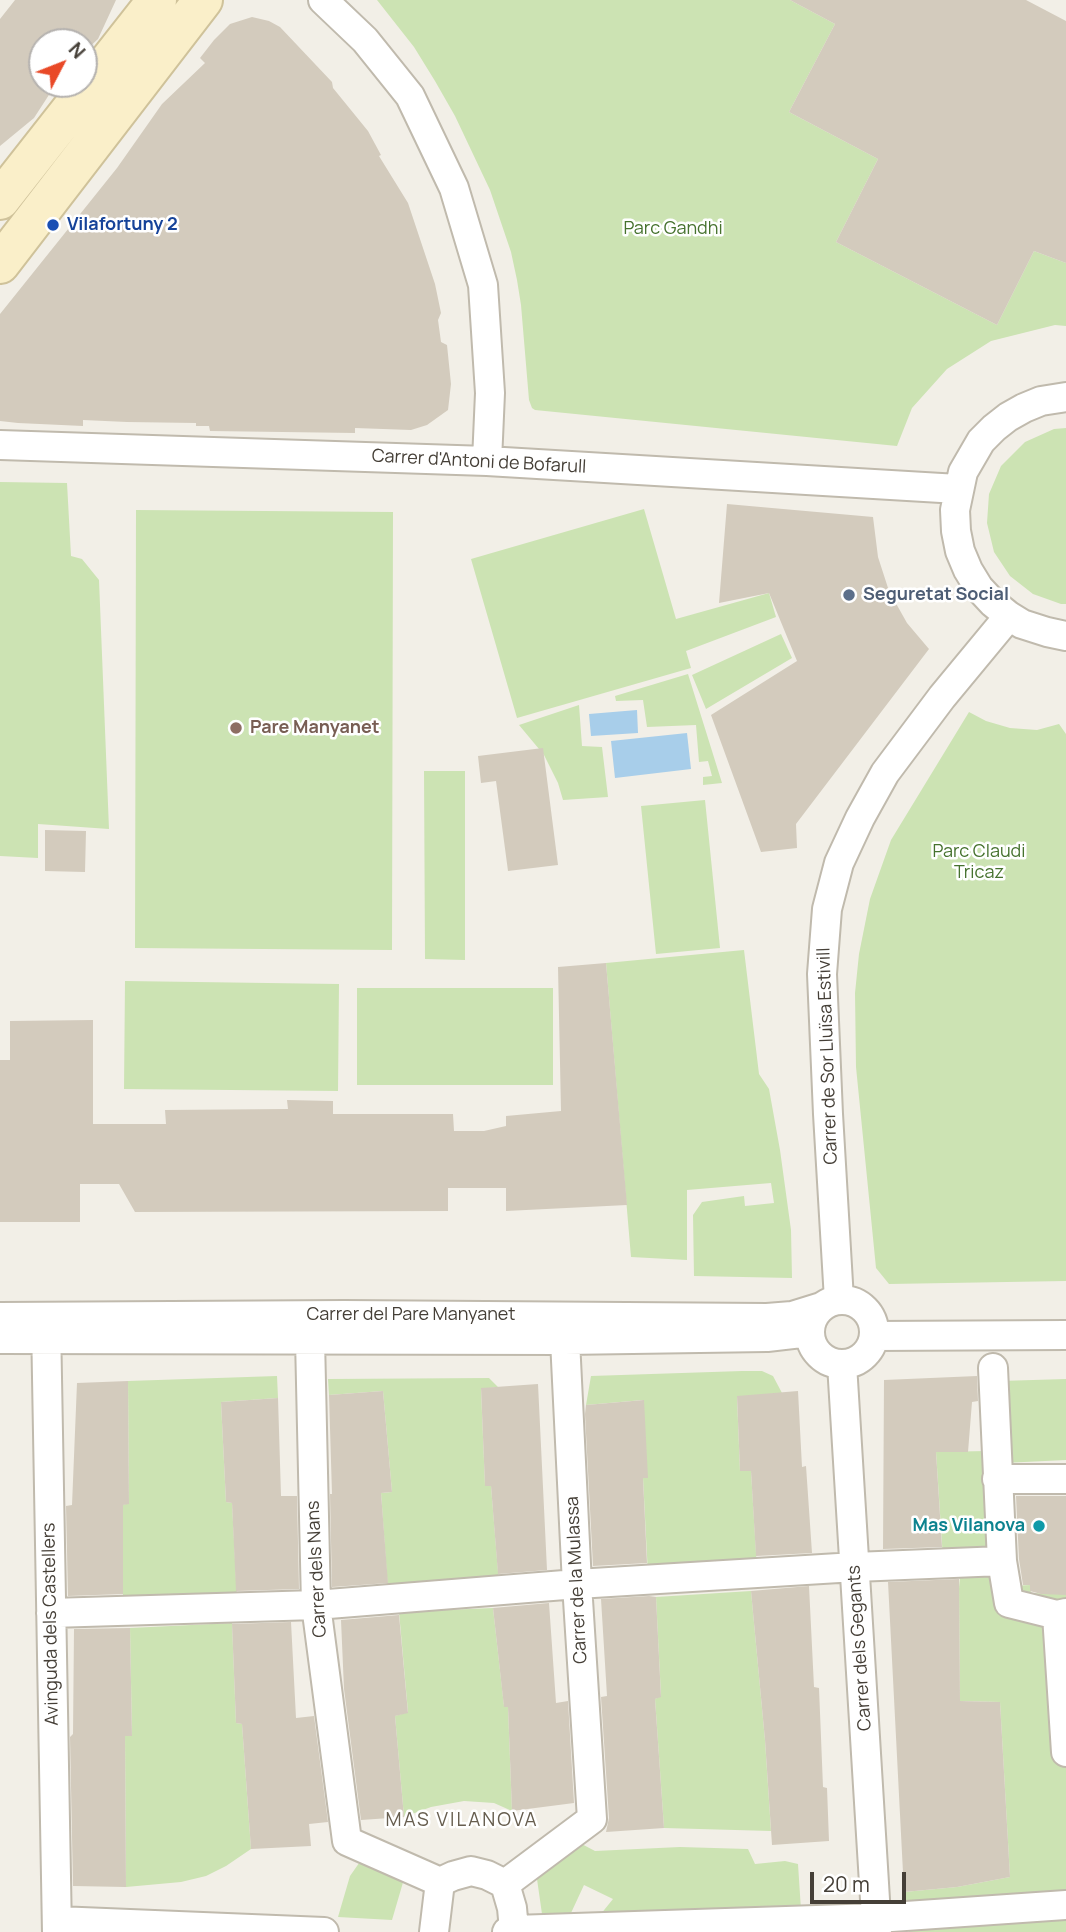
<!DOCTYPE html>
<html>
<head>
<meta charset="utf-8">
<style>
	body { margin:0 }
	#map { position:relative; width:1066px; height:1932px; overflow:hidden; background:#f2efe7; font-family:Manrope,sans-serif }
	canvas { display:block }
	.north { position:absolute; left:28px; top:28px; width:70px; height:70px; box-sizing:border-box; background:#fff; border:2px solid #b5b2af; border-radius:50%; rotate:48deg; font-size:19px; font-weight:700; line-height:28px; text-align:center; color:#453f37 }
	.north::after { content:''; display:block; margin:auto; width:24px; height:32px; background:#e94927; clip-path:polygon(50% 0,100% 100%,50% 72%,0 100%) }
	.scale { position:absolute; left:810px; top:1872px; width:96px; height:32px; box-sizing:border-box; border:4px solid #453f37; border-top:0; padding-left:9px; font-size:21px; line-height:24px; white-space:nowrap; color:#453f37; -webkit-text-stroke:5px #fff; paint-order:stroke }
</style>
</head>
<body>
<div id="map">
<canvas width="1066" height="1932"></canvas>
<div class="north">N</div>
<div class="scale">20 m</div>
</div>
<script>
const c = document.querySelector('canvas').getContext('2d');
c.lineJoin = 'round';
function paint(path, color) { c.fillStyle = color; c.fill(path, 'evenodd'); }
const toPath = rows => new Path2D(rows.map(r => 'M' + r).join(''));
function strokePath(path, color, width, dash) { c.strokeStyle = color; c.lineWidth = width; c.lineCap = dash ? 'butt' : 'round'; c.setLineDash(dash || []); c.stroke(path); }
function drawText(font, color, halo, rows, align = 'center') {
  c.font = font + ' Manrope,sans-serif'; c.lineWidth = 5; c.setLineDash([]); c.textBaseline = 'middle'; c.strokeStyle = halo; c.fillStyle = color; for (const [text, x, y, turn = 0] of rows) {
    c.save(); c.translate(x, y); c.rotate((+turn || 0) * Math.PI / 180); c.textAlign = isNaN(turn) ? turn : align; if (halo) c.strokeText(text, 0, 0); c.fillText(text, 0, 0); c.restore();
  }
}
paint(toPath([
	[377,0,790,0,835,24,789,112,878,159,836,242,997,325,1034,251,1066,263,1066,326,1055,325,991,341,947,369,912,408,897,446,535,410,532,408,529,400,521,305,517,280,511,252,490,190,455,116,435,81,414,47],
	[1066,428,1066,604,1061,604,1033,594,1010,576,994,552,987,523,989,494,1001,466,1025,442,1054,429],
	[0,482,67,483,71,556,82,559,99,580,109,829,38,824,38,858,0,856],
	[644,509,676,619,769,593,776,617,686,651,691,668,517,718,471,559],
	[136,510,393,512,392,950,135,948],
	[781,634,792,658,706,709,692,675],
	[688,674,722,783,703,785,703,777,712,776,708,761,699,762,696,725,647,727,643,700,616,701,615,696],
	[579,705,582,746,602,747,608,797,563,800,558,783,544,755,519,725],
	[969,712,986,721,1010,728,1037,730,1059,724,1066,734,1066,1281,889,1284,876,1268,856,1067,855,993,859,954,870,899,891,840],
	[424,771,465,771,465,960,425,959],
	[705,800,720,948,656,954,641,806],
	[744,950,759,1074,769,1089,780,1150,791,1230,792,1278,694,1276,693,1215,702,1202,744,1196,745,1206,774,1203,771,1183,687,1190,687,1260,631,1257,606,963],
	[125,981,339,984,338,1091,124,1089],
	[357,988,553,988,553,1085,357,1085],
	[742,1371,762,1371,773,1376,782,1393,737,1397,740,1471,751,1471,757,1569,648,1575,643,1478,643,1400,586,1405,591,1376],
	[277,1376,278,1398,221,1402,226,1502,232,1503,237,1598,123,1606,123,1505,129,1503,128,1381],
	[489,1378,498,1387,481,1389,485,1485,491,1486,499,1584,388,1590,381,1493,392,1492,383,1391,329,1395,328,1379],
	[1066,1379,1066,1460,1003,1463,1000,1381],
	[987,1451,993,1552,943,1559,936,1452],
	[1009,1571,1012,1586,1030,1585,1031,1593,1066,1594,1066,1932,909,1932,904,1892,957,1887,1010,1877,1000,1702,960,1701,959,1588,960,1577],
	[751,1591,765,1740,771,1831,664,1828,655,1699,661,1696,656,1597],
	[493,1608,504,1706,508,1707,512,1811,494,1803,464,1801,431,1807,404,1817,395,1716,408,1712,399,1612],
	[232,1623,236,1723,242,1724,251,1849,226,1866,206,1876,181,1882,126,1887,125,1736,132,1735,130,1628],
	[576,1841,595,1851,680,1847,748,1849,755,1864,785,1861,798,1864,801,1910,596,1920,613,1899,584,1885,571,1913,561,1919,542,1914,537,1879],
	[364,1856,404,1879,392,1920,338,1917,350,1876]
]), '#cce3b3');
paint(toPath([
	[637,710,638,733,591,736,589,714],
	[687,733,691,769,615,778,611,741]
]), '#a8ceea');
paint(toPath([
	[15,0,116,0,98,39,84,52,84,42,42,42,42,84,56,84,34,118,0,146,0,19],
	[790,0,1026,0,1066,21,1066,263,1034,251,997,325,836,242,878,159,789,112,835,24],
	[252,17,269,21,280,27,332,82,333,88,368,131,381,155,379,156,408,203,435,284,441,313,438,320,441,342,447,345,451,384,448,410,427,425,411,430,355,428,355,433,210,431,209,426,196,426,196,423,127,422,83,420,83,426,18,423,0,421,0,314,117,168,162,104,205,63,200,58,214,40,230,24],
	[727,504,873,517,878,557,889,591,907,623,929,649,796,824,797,848,761,852,711,715,797,661,769,593,719,603],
	[543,748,558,865,508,871,496,781,481,783,478,756],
	[45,830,86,831,85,872,45,871],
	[606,963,627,1205,506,1211,506,1188,448,1188,448,1211,135,1212,119,1184,80,1184,80,1222,0,1222,0,1060,10,1060,10,1021,93,1020,93,1124,166,1124,165,1110,288,1109,287,1100,333,1101,333,1114,453,1114,454,1131,484,1131,506,1126,506,1116,561,1111,558,967],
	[977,1376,978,1401,972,1402,968,1452,936,1452,942,1547,883,1549,884,1380],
	[128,1381,129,1504,123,1505,123,1594,68,1596,66,1506,72,1505,77,1383],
	[538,1384,547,1570,498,1574,491,1486,485,1486,481,1388],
	[383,1391,392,1492,381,1493,388,1583,332,1587,330,1494,332,1494,329,1395],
	[798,1391,802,1467,806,1466,812,1553,756,1556,751,1471,740,1471,737,1396],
	[278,1398,281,1496,297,1496,299,1589,236,1591,232,1503,226,1502,221,1402],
	[644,1400,648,1478,643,1478,647,1563,593,1566,585,1414,586,1405],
	[1016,1496,1066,1496,1066,1595,1041,1594,1030,1591,1030,1585,1023,1585,1019,1559],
	[959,1579,960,1701,1000,1702,1010,1877,957,1887,904,1892,888,1582],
	[809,1586,814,1687,819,1688,823,1787,827,1788,829,1841,772,1845,765,1740,751,1591],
	[649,1596,656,1597,661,1697,655,1699,664,1828,606,1832,609,1818,601,1697,607,1696,601,1599],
	[549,1603,556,1703,568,1701,574,1803,512,1811,508,1707,504,1707,493,1608],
	[399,1615,408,1713,395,1716,404,1817,361,1820,344,1689,341,1620],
	[291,1622,296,1718,314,1716,328,1822,309,1824,311,1846,251,1849,242,1724,236,1723,232,1624],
	[130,1628,132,1736,125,1736,126,1887,73,1886,70,1737,73,1734,74,1629]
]), '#d3cbbd');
const street = toPath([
	[323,0,365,40,410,96,454,188,483,285,490,393,487,461],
	[1066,397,1041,401,1024,408,1008,417,994,428,981,441,963,472,955,510,956,531,960,551,968,570,979,588,993,603,1009,616,1022,624,1047,632,1066,636],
	[0,445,487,461,958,489],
	[839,1300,828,1114,822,974,827,909,839,863,860,818,885,773,942,697,1009,616],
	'810 1332a32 32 0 1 1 64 0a32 32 0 1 1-64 0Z',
	[0,1317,344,1315,767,1318,792,1316,821,1307],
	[46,1322,57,1932],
	[874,1336,1066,1335],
	[0,1339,565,1340,767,1337,810,1332],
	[310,1339,316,1605,347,1841,440,1882],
	[842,1364,877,1932],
	[997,1479,1066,1479],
	[1002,1561,1009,1603,1057,1615,1066,1613],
	[51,1613,316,1605,577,1584,855,1567,1002,1561,993,1368],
	[1057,1615,1066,1752],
	[505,1884,592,1819,577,1584,565,1340],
	[57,1921,324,1932],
	[434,1932,440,1882,453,1876,471,1871,487,1875,505,1884,512,1908,514,1930],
	[507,1932,514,1930,877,1918,1066,1905]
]);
const secondary = toPath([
	[0,200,157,0],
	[0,264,203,0]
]);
strokePath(street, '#c0baad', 32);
strokePath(secondary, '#cfc29a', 42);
strokePath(street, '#fff', 28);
strokePath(secondary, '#faefc9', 38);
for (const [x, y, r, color] of [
	[53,225,7,"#1a4fb4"],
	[849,595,7,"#5c6f8a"],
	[236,728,7,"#8d6e63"],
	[1039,1526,7,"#0f9aa8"]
]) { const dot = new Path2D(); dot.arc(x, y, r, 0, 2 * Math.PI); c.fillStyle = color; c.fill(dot); strokePath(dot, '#fff', 2.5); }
drawText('bold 18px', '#164399', '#fff', [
	["Vilafortuny 2",67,225]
], 'left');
drawText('18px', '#46722e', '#fff', [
	["Parc Gandhi",673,229],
	["Parc Claudi",979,852],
	["Tricaz",979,873]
]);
drawText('18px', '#453f37', '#fff', [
	["Carrer d'Antoni de Bofarull",479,462,3],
	["Carrer de Sor Lluïsa Estivill",828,1056,-92],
	["Carrer del Pare Manyanet",411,1315],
	["Carrer dels Nans",317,1569,-93],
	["Carrer de la Mulassa",577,1580,-93],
	["Avinguda dels Castellers",51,1624,-91],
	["Carrer dels Gegants",860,1648,-94]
]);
drawText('bold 18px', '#4e5e75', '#fff', [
	["Seguretat Social",863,595]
], 'left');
drawText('bold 18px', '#785e54', '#fff', [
	["Pare Manyanet",250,728]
], 'left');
drawText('bold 18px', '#0d838f', '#fff', [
	["Mas Vilanova",1025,1526]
], 'right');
c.letterSpacing = '2px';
drawText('19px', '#675e4f', '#fff', [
	["MAS VILANOVA",462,1821]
]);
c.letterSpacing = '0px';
</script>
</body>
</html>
